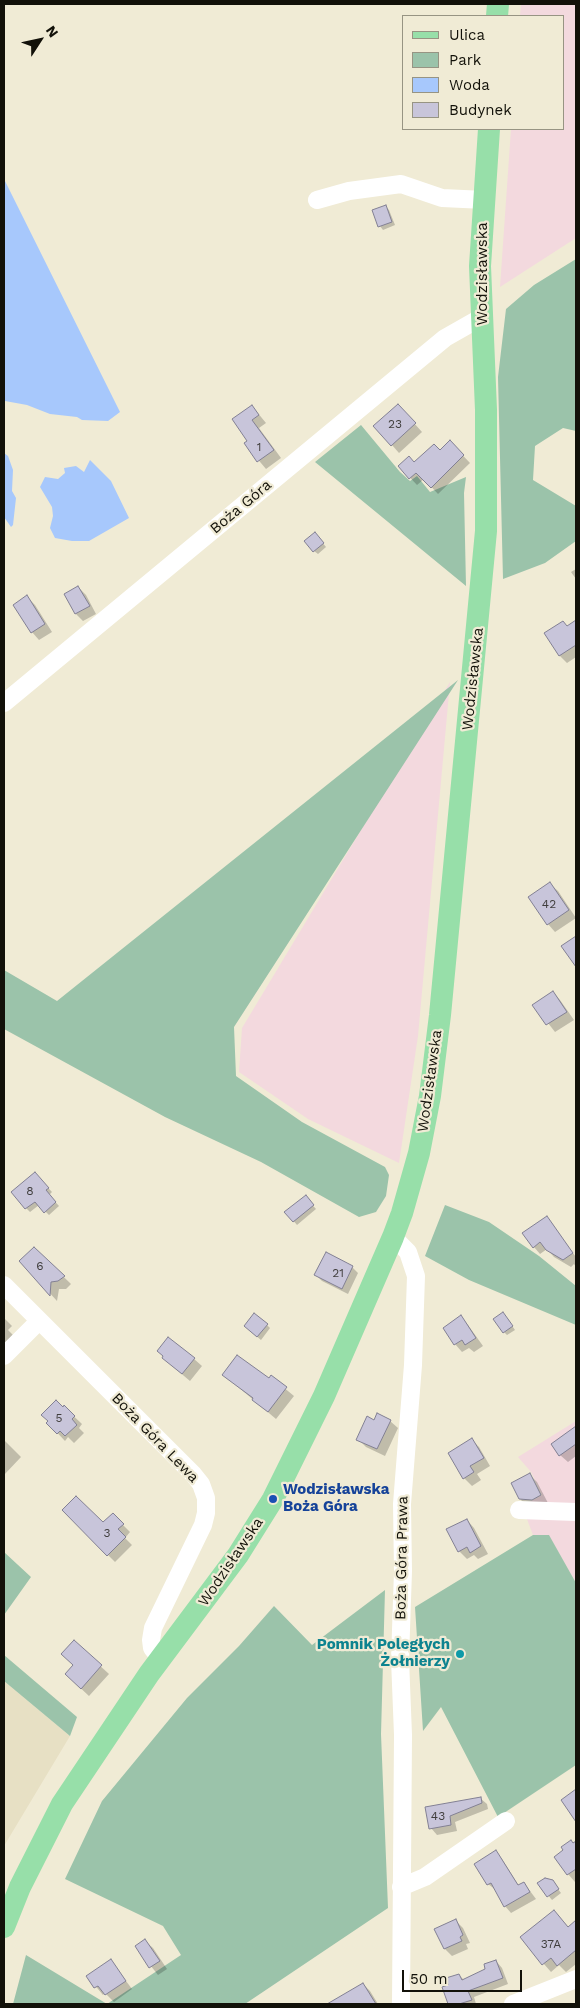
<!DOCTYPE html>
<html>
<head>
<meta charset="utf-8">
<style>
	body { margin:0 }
	#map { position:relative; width:580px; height:2008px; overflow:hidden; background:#f0ebd5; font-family:"Work Sans",sans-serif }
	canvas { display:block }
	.frame { position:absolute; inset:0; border:5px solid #121109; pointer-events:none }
	.legend { position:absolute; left:402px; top:15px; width:162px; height:115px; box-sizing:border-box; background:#f0ebd5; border:1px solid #979483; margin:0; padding:6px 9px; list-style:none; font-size:15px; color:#121109 }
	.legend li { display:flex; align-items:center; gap:10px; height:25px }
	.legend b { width:25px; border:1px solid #979483 }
	.north { position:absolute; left:15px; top:15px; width:50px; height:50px; -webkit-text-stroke:4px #f0ebd5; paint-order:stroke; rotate:55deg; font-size:14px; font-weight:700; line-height:20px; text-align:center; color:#121109 }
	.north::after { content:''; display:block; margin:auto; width:18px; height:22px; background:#121109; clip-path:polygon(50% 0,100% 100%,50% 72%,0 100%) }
	.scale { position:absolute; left:402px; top:1970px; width:120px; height:22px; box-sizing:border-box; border:2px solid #121109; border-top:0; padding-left:6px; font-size:15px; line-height:18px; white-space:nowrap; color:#121109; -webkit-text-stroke:4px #f0ebd5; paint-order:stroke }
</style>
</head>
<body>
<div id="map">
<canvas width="580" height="2008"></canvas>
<div class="frame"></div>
<ul class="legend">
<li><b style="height:6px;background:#97dfa9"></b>Ulica</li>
<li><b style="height:14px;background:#9bc3aa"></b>Park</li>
<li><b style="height:14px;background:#a7c8fc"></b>Woda</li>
<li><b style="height:14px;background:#c8c5da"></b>Budynek</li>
</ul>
<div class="north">N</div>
<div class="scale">50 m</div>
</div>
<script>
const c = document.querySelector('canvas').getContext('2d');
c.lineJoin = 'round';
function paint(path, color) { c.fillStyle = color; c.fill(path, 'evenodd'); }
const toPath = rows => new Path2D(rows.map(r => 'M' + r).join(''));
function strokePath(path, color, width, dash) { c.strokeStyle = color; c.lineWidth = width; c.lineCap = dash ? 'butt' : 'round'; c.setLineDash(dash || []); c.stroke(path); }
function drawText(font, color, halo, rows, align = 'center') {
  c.font = font + ' "Work Sans",sans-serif'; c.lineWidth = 4.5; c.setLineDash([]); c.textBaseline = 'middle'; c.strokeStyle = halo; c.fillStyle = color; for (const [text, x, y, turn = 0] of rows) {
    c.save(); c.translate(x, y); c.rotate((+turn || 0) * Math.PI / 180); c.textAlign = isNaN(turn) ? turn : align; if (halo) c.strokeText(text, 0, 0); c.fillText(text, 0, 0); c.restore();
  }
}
paint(toPath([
	[4,1681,70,1736,4,1846]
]), '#e7e0c4');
paint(toPath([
	[521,4,576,4,576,238,500,287,511,129,564,129,564,16,520,16],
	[450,682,418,1036,399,1163,308,1119,239,1072,242,1028],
	[576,1421,576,1583,549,1536,533,1535,522,1506,542,1495,531,1472,518,1457]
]), '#f3d9de');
paint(toPath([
	[576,259,576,431,563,428,535,446,533,480,576,506,576,541,545,563,503,579,498,377,506,309,534,285],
	[361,425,400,472,410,481,417,476,430,492,466,477,464,493,466,586,315,462],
	[458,680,234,1027,236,1076,302,1122,385,1167,389,1175,386,1196,376,1212,359,1217,261,1162,165,1117,4,1029,4,970,57,1001],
	[445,1205,489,1222,539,1256,576,1286,576,1325,469,1280,425,1256],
	[533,1535,549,1535,576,1583,576,1765,498,1817,441,1707,423,1731,415,1607],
	[4,1552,31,1577,4,1615],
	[385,1590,381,1734,388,1908,245,2004,13,2004,26,1955,107,2004,181,1955,163,1926,65,1879,102,1801,187,1698,239,1646,274,1606,312,1645],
	[4,1655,77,1717,70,1736,4,1681]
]), '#9bc3aa');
paint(toPath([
	[4,179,120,412,108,421,82,420,77,417,50,414,27,405,5,401,4,399],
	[4,453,8,456,13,470,12,491,16,498,13,525,11,527,4,517],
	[90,460,111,481,129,518,89,541,72,541,55,538,50,528,53,516,52,507,40,487,45,477,58,479,65,473,64,468,76,466,84,472]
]), '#a7c8fc');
paint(toPath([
	[385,206,389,210,395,225,383,230,380,226],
	[252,406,266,423,259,428,281,458,266,469,245,444,249,441],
	[405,413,422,432,399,453,392,445],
	[450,442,470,463,438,494,424,479,417,485,399,466,415,463,440,452],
	[318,537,326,547,318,554,314,551],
	[576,569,576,579,571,572],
	[78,587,86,595,96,614,83,621,76,614],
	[27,597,35,605,52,632,39,640,32,632],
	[576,621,576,657,567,663,560,656,546,633,568,627],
	[550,884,558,891,576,918,555,932,548,924],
	[553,992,560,1000,574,1020,555,1032,534,1005],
	[34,1173,52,1192,49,1195,59,1206,49,1215,39,1205,30,1212,26,1208],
	[305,1197,316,1209,297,1225,286,1212],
	[546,1218,576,1257,576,1267,574,1264,571,1267,554,1257,547,1249,540,1254,534,1247],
	[34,1248,71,1284,66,1289,59,1289,57,1301,21,1261],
	[352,1267,358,1273,348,1294,322,1281,316,1275],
	[461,1317,468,1325,483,1346,474,1352,469,1348,462,1352,455,1344],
	[506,1317,515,1330,507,1335,504,1332],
	[4,1318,12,1326,8,1330,13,1335,4,1345],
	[267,1325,270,1328,261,1340,249,1330],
	[176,1343,202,1366,190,1381,171,1365],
	[224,1375,269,1380,271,1377,294,1396,276,1419],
	[64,1407,82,1424,79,1428,84,1433,74,1443,68,1437,65,1441,48,1423],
	[375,1421,390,1421,398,1428,385,1456,366,1447,358,1439],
	[575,1428,576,1456,568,1462,560,1455],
	[4,1440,21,1457,4,1475],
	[472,1440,479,1447,490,1466,477,1474,481,1480,472,1486,464,1478],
	[530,1475,537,1482,548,1503,528,1507,520,1499],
	[63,1510,103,1524,113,1515,130,1532,125,1538,132,1545,115,1562],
	[467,1520,474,1528,488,1554,478,1559,474,1555,467,1559,459,1551],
	[74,1642,109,1674,89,1696,74,1682],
	[480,1798,487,1804,488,1809,455,1822,457,1831,437,1835,431,1828,427,1808],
	[571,1842,576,1847,575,1882,568,1874,565,1851],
	[496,1852,502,1859,519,1886,524,1883,536,1899,511,1913,505,1906,496,1890,488,1884],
	[552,1881,561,1893,552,1900,539,1884],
	[554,1911,569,1928,576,1922,576,1964,566,1972,559,1965,551,1972,521,1938],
	[456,1921,463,1928,470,1943,466,1944,468,1949,452,1956,445,1949],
	[145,1941,153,1948,167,1969,158,1975,136,1947],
	[111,1961,132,1989,114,2002,105,1993,103,1995,88,1977],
	[496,1961,502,1968,508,1984,474,1997,476,2004,449,2004,443,1988,449,1985,459,1975,464,1980,487,1970],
	[363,1984,370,1991,378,2004,330,2004]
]), '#0003');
const building = toPath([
	[386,205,392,222,378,227,372,210,386,205],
	[398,404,416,423,391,446,373,426,398,404],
	[252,405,259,415,252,420,274,450,257,462,244,443,247,441,232,419,252,405],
	[450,440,464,455,431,488,416,473,409,479,398,466,409,456,414,462,434,444,440,450,450,440],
	[315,532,324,543,313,552,304,541,315,532],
	[78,586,90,606,75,614,64,594,78,586],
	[27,595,45,624,31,633,13,605,27,595],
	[576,620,576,645,559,656,544,633,563,621,567,626,576,620],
	[550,882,569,910,547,925,528,897,550,882],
	[576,936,576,967,561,946,576,936],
	[553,991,567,1012,546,1025,532,1005,553,991],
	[35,1172,49,1188,46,1190,56,1202,44,1213,35,1202,25,1209,11,1192,35,1172],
	[306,1195,314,1205,293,1222,284,1212,306,1195],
	[547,1216,573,1253,563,1260,546,1250,540,1242,533,1248,522,1233,547,1216],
	[34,1247,65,1276,58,1281,51,1282,50,1296,19,1261,34,1247],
	[326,1252,353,1266,342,1289,314,1275,326,1252],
	[503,1312,513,1326,503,1333,493,1319,503,1312],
	[254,1313,268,1324,257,1337,244,1326,254,1313],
	[461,1315,476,1338,465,1345,462,1340,454,1345,443,1328,461,1315],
	[168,1337,195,1358,182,1374,162,1358,163,1356,157,1351,168,1337],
	[237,1355,269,1378,271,1375,287,1387,268,1412,252,1400,253,1398,222,1375,237,1355],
	[56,1400,63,1407,64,1405,75,1416,72,1419,77,1425,65,1436,60,1431,57,1434,46,1423,48,1421,41,1415,56,1400],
	[377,1413,391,1420,377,1449,356,1440,367,1416,374,1420,377,1413],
	[576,1426,576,1444,559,1456,551,1444,576,1426],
	[472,1438,484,1458,470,1466,474,1472,463,1479,448,1453,472,1438],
	[530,1473,541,1495,532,1500,519,1499,511,1483,530,1473],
	[76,1496,103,1522,113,1513,124,1524,118,1529,126,1537,107,1556,62,1510,76,1496],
	[467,1519,481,1546,470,1553,467,1547,458,1552,446,1529,467,1519],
	[74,1640,102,1665,81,1689,65,1674,73,1665,61,1654,74,1640],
	[576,1789,576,1822,561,1800,576,1789],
	[481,1797,482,1803,450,1816,451,1825,429,1829,425,1807,481,1797],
	[571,1840,573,1843,576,1841,576,1869,567,1875,554,1857,563,1850,561,1847,571,1840],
	[496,1850,518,1885,524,1882,530,1892,504,1907,491,1883,487,1885,474,1864,496,1850],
	[545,1878,553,1880,559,1889,547,1897,537,1883,545,1878],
	[554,1910,568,1927,576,1920,576,1950,557,1966,551,1958,542,1965,520,1937,554,1910],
	[456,1919,463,1935,460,1937,462,1941,444,1949,434,1929,456,1919],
	[145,1939,160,1961,149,1968,135,1946,145,1939],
	[111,1959,126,1981,105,1995,98,1986,94,1988,86,1976,111,1959],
	[496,1960,503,1978,468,1991,472,2000,459,2004,448,2004,442,1987,448,1985,446,1978,459,1974,462,1980,485,1969,484,1964,496,1960],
	[363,1983,376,2004,327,2004,363,1983]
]);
paint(building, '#c8c5da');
strokePath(building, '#828093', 1);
strokePath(toPath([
	[317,200,349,191,401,184,442,198,485,200],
	[4,703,445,338,482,317],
	[393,1237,408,1252,416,1276,413,1365,402,1504,403,1571,400,1659,403,1735,401,2004],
	[4,1285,193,1474,201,1484,206,1498,206,1513,203,1525,153,1628,151,1640,152,1648,161,1659],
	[4,1356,39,1321],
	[519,1510,576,1512],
	[401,1887,425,1877,506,1821],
	[513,2004,576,1979]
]), '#fff', 18);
strokePath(toPath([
	[497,16,498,4],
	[4,1927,20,1887,62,1804,149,1674,238,1555,273,1499,324,1396,393,1237,402,1213,419,1153,430,1096,440,1015,486,531,486,410,480,266,489,129]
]), '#97dfa9', 22);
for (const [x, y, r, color] of [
	[273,1499,5,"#1a4fb4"],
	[460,1654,5,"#0f9aa8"]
]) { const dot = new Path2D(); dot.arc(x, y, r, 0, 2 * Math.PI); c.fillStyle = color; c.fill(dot); strokePath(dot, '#f0ebd5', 2); }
drawText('12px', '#403e3d', null, [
	["23",395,424],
	["1",259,447],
	["42",549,904],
	["8",30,1191],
	["6",40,1266],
	["21",338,1273],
	["5",59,1418],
	["3",107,1533],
	["43",438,1816],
	["37A",551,1944]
]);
drawText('15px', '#121109', '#f0ebd5', [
	["Wodzisławska",483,274,-90],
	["Boża Góra",241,507,-40],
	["Wodzisławska",473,679,-84],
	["Wodzisławska",430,1081,-82],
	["Boża Góra Lewa",155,1438,46],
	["Boża Góra Prawa",402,1558,-89],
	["Wodzisławska",231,1562,-56]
]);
drawText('bold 15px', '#164399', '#f0ebd5', [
	["Wodzisławska",283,1490],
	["Boża Góra",283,1507]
], 'left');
drawText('bold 15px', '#0d838f', '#f0ebd5', [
	["Pomnik Poległych",450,1645],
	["Żołnierzy",450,1662]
], 'right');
</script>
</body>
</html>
